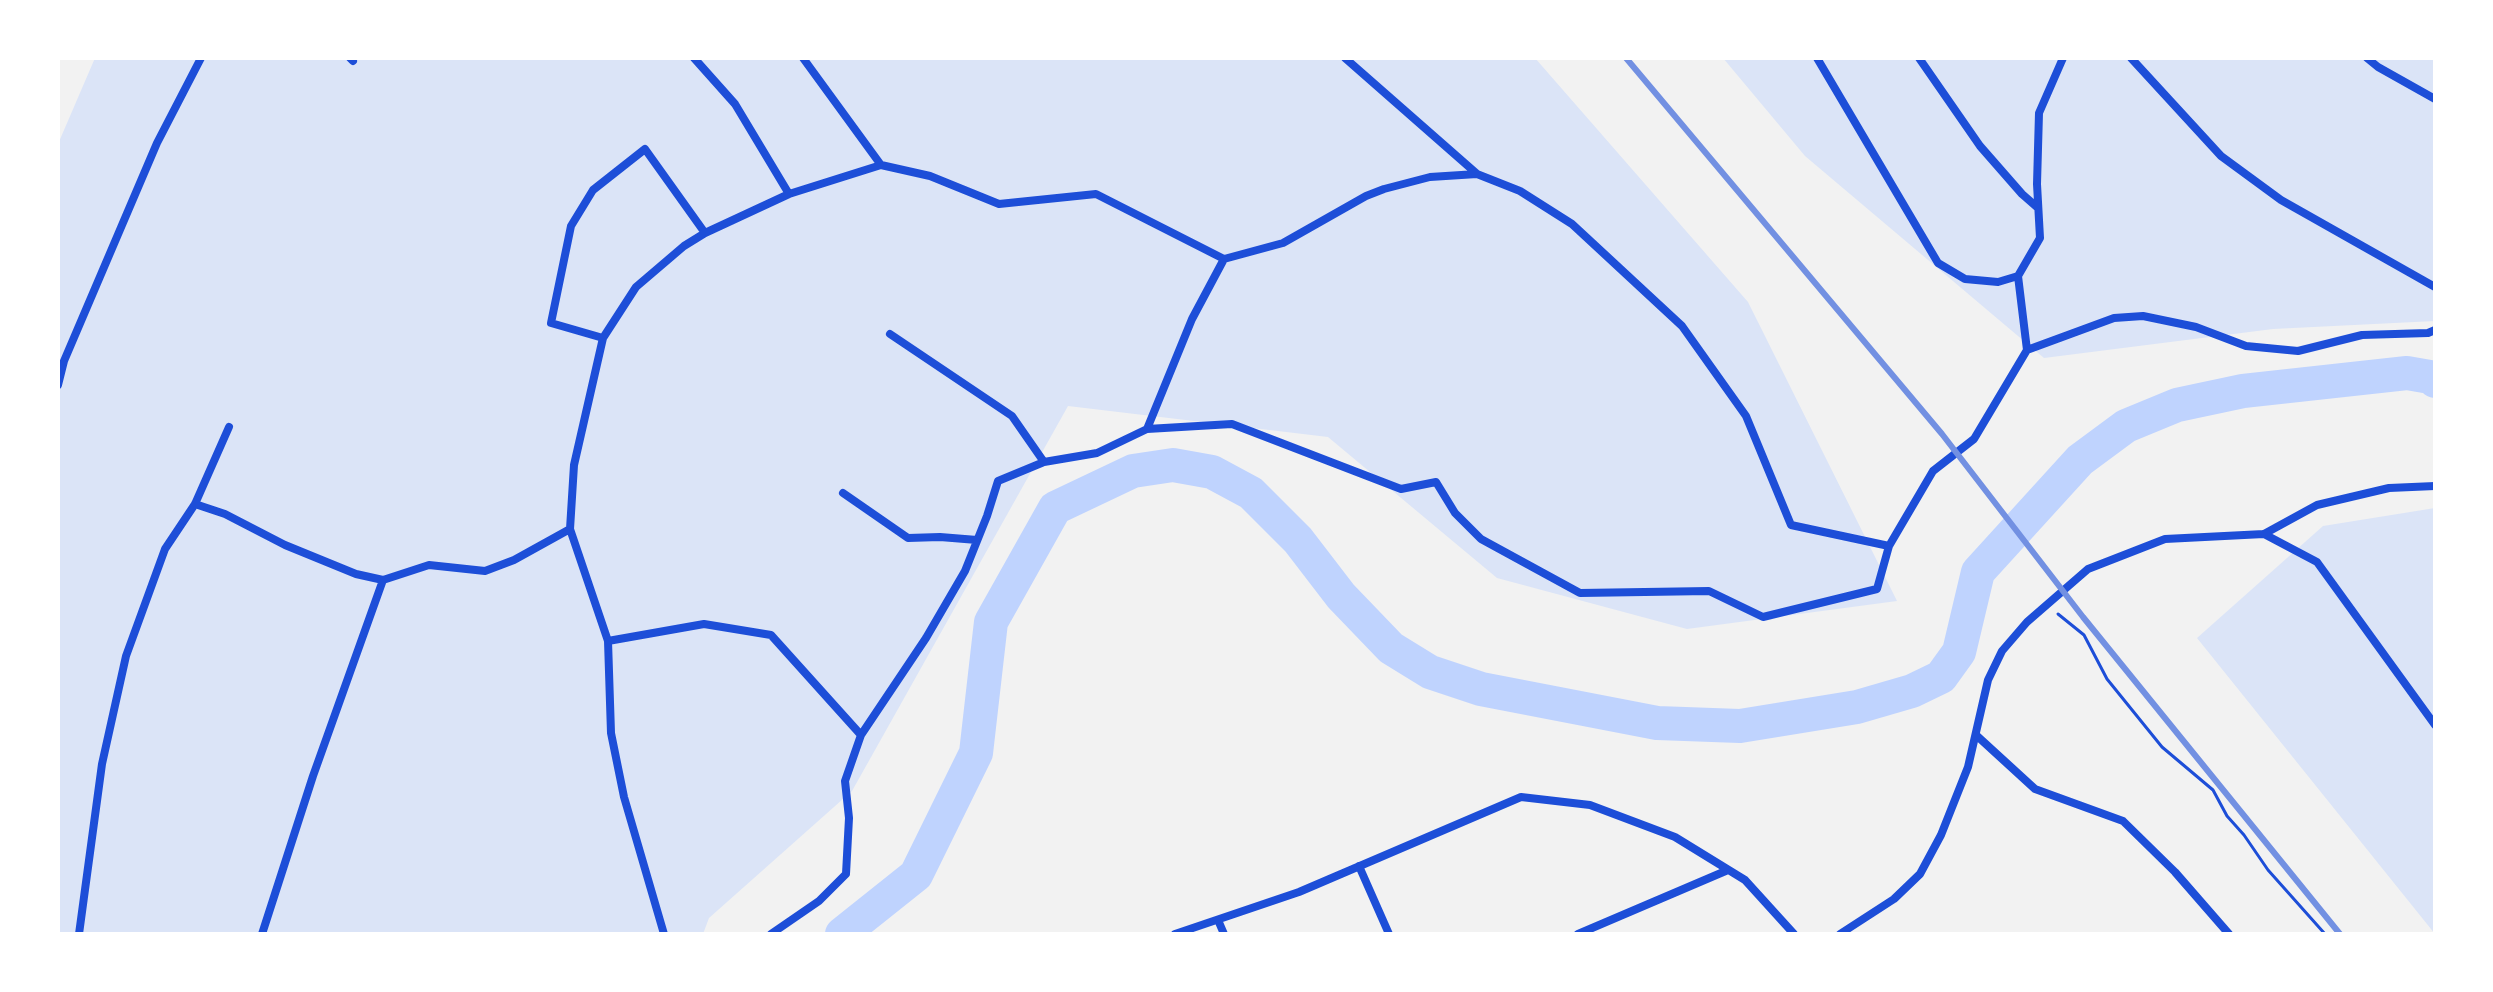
<!DOCTYPE html>
<html>
<head>
<meta charset="utf-8">
<style>
	body { margin:0 }
	#map { position:relative; width:2493px; height:992px; overflow:hidden; background:#f2f2f2; font-family:Raleway,sans-serif }
	canvas { display:block }
	.frame { position:absolute; inset:0; border:60px solid #fff; pointer-events:none }
</style>
</head>
<body>
<div id="map">
<canvas width="2493" height="992"></canvas>
<div class="frame"></div>
</div>
<script>
const c = document.querySelector('canvas').getContext('2d');
c.lineJoin = 'round';
function paint(path, color) { c.fillStyle = color; c.fill(path, 'evenodd'); }
const toPath = rows => new Path2D(rows.map(r => 'M' + r).join(''));
function strokePath(path, color, width, dash) { c.strokeStyle = color; c.lineWidth = width; c.lineCap = dash ? 'butt' : 'round'; c.setLineDash(dash || []); c.stroke(path); }
paint(toPath([
	[95,58,1535,58,1748,302,1897,601,1687,629,1497,578,1328,437,1068,406,852,791,709,918,703,934,58,934,58,144],
	[1723,58,2435,58,2435,321,2273,329,2044,358,1805,156],
	[2435,508,2435,934,2197,638,2323,526]
]), '#dbe4f7');
strokePath(toPath([
	[842,934,916,875,976,753,991,622,1055,508,1133,471,1173,465,1212,472,1251,493,1298,540,1341,596,1391,648,1430,672,1481,689,1657,723,1740,726,1857,707,1912,691,1941,677,1959,652,1978,572,2080,460,2126,426,2177,405,2243,391,2407,373,2430,377,2435,381]
]), '#bfd3fe', 34);
strokePath(toPath([
	[2058,614,2084,635,2107,679,2162,747,2213,790,2227,816,2244,835,2268,870,2325,934]
]), '#1d4ed8', 3);
strokePath(toPath([
	[350,58,353,61],
	[694,58,735,104,789,194],
	[803,58,881,165],
	[1345,58,1476,173],
	[1817,58,1938,263,1965,279,1998,282,2018,276,2040,238,2037,184,2039,113,2063,58],
	[1919,58,1980,146,2022,194,2038,208],
	[2131,58,2221,156,2281,200,2435,287],
	[2367,58,2378,67,2435,99],
	[890,334,1012,416,1044,462],
	[603,338,551,323,571,226,593,190,645,149,705,233],
	[2027,350,2114,318,2143,316,2196,327,2246,346,2298,351,2362,335,2428,333,2435,330],
	[58,385,64,361,157,143,201,58],
	[1147,429,1232,424,1401,489,1436,482,1455,513,1481,539,1580,593,1709,591,1763,617,1877,589,1889,546,1933,471,1974,439,2027,350,2018,276],
	[843,493,908,538,940,537,977,540],
	[195,504,225,514,285,545,356,574,383,580,429,565,485,571,514,560,570,529],
	[2264,534,2317,562,2435,725],
	[608,641,704,624,771,635,861,735],
	[1976,735,2035,789,2123,821,2175,872,2229,934],
	[1359,866,1389,934],
	[1218,920,1224,934],
	[79,934,102,764,126,656,165,549,195,504,229,427],
	[262,934,313,776,383,580],
	[664,934,624,797,611,733,608,641,570,529,574,465,603,338,636,287,684,246,705,233,789,194,881,165,930,176,999,204,1096,194,1224,259,1283,243,1366,196,1384,189,1430,177,1477,174,1520,191,1572,224,1682,326,1746,416,1791,525,1889,546],
	[771,934,819,901,846,874,849,818,845,781,861,735,926,638,965,571,987,516,998,481,1044,462,1097,453,1147,429,1192,319,1224,259],
	[1175,934,1299,892,1521,797,1590,805,1675,837,1745,880,1794,934],
	[1578,934,1728,870],
	[1840,934,1894,899,1920,874,1941,835,1968,767,1988,680,2002,651,2027,622,2088,569,2165,539,2264,534,2317,505,2389,488,2435,486]
]), '#1d4ed8', 8);
strokePath(toPath([
	[1626,58,1942,434,2083,617,2340,934]
]), '#7290e2', 6);
</script>
</body>
</html>
